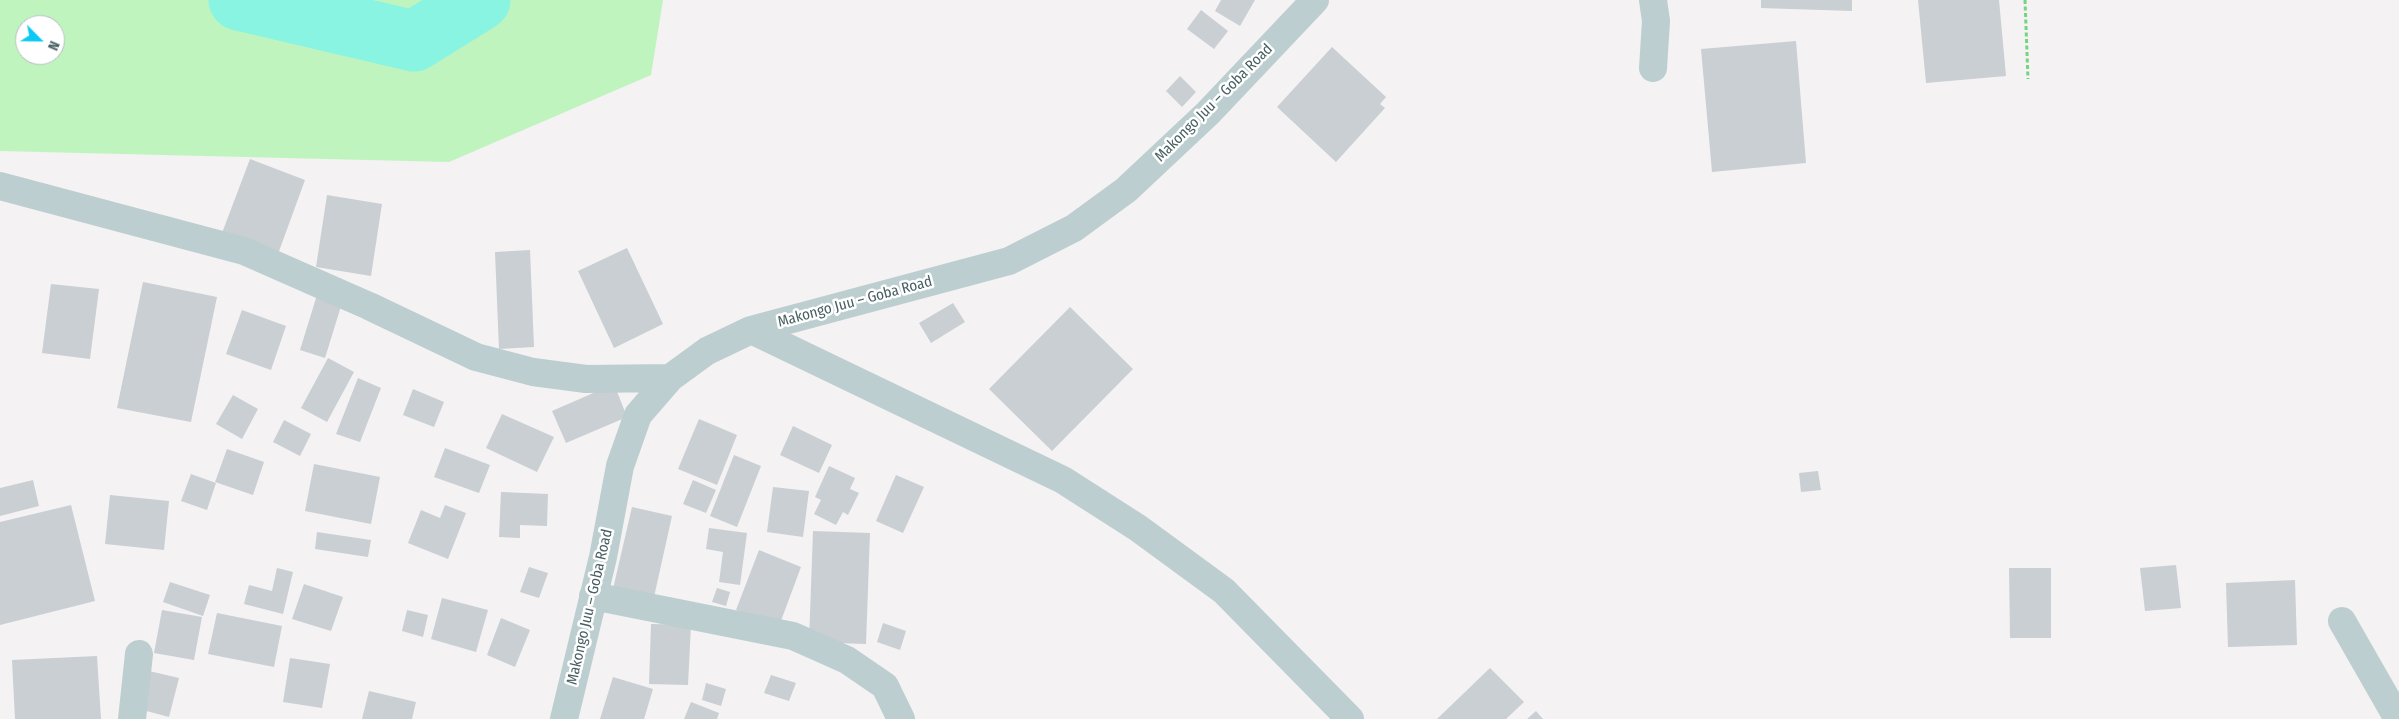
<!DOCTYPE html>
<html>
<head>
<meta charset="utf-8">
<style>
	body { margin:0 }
	#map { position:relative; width:2399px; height:719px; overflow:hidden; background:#f4f2f3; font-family:"Fira Sans Condensed",sans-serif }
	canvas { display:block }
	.north { position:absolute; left:15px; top:15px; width:50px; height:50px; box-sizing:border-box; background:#fff; border:1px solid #b6bfc0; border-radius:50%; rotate:113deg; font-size:14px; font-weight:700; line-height:20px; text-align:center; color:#485f62 }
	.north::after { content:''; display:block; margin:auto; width:18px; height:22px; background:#0cc9f4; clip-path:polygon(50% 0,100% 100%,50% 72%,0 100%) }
</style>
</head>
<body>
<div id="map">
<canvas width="2399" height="719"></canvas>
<div class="north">N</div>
</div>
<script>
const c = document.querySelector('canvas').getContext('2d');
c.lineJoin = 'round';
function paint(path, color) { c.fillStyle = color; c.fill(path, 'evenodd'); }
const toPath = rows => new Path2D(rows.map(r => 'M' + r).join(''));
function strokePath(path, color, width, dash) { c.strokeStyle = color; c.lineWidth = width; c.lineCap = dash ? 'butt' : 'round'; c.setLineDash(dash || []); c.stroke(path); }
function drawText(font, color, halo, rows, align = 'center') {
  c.font = font + ' "Fira Sans Condensed",sans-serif'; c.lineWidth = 5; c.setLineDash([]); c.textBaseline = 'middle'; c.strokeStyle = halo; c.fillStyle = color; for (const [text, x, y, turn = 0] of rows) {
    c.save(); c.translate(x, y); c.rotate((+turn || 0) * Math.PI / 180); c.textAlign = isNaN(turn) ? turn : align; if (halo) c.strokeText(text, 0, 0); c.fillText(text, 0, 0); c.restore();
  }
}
paint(toPath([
	[0,0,663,0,651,75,449,162,0,151],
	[25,25,55,25,55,55,25,55]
]), '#bff4bf');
strokePath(toPath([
	[239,0,414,41,480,0]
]), '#89f4e1', 61);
paint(toPath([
	[1221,0,1255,0,1240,26,1215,11],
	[1761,0,1852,0,1852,11,1761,8],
	[1918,0,1999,0,2006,76,1926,83],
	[1201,10,1228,31,1214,49,1187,29],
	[1796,41,1806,163,1712,172,1701,49],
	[1332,47,1386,97,1380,104,1385,108,1336,162,1277,107],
	[1180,76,1196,92,1182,107,1166,91],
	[250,159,305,180,278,254,222,233],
	[327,195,382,204,371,276,316,267],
	[627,248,663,324,614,348,578,271],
	[530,250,534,347,499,349,495,252],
	[143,282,217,297,191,422,117,408],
	[51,284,99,289,90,359,42,353],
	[317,295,342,303,325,358,300,350],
	[953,303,965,322,931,343,919,323],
	[1070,307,1133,369,1052,451,989,389],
	[242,310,286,326,271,370,226,354],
	[328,358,354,372,327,422,301,408],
	[358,378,381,388,360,442,336,434],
	[614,384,627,417,566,443,552,411],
	[413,389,444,402,434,427,403,415],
	[233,395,258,409,242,439,216,424],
	[502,414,554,437,537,472,486,448],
	[699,419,737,435,717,485,678,469],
	[284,420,311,434,300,456,273,442],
	[793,426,832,445,819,473,780,455],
	[445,448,490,465,479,493,434,477],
	[227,449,264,462,253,495,215,482],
	[734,455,761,466,737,527,710,516],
	[314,464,380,477,371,524,305,511],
	[829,466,855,478,850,489,859,493,848,515,843,512,836,525,814,514,821,500,815,497],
	[1818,471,1821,490,1801,492,1799,473],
	[191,474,216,483,207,510,181,501],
	[896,475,924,487,903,533,876,521],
	[33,480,39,506,0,516,0,488],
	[693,480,716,490,706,513,683,504],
	[773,487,809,491,803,537,767,532],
	[501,492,548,494,547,526,520,525,520,538,499,537],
	[110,495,169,501,164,550,105,544],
	[71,505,95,601,0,625,0,522],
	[445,505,466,513,448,559,408,543,421,510,440,518],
	[632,507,672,516,654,597,613,589],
	[709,528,747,533,740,585,719,582,723,552,706,549],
	[813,531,870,533,866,644,809,642],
	[317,532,371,540,368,557,315,549],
	[759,550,801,567,779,626,736,610],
	[2176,565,2181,608,2145,611,2140,568],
	[529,567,548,573,539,598,520,592],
	[277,568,293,572,283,614,244,604,249,585,272,591],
	[2009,568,2051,568,2051,638,2010,638],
	[2295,580,2297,645,2228,647,2226,583],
	[170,582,210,595,203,616,163,602],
	[304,584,343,597,331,631,292,619],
	[717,588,730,592,726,606,712,602],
	[442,598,488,610,476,652,431,639],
	[162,610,202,617,194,660,154,653],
	[407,610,428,615,423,637,402,631],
	[217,613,282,626,274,667,208,654],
	[501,618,530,630,515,667,487,655],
	[883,623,906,631,900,650,877,642],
	[651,624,691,625,688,685,649,684],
	[97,656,101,719,15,719,12,660],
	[290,658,330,664,322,708,283,702],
	[1490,668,1524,702,1506,719,1437,719],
	[149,671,179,678,169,717,139,709],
	[771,675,796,683,789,701,764,693],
	[613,677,653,689,644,719,600,719],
	[706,683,726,689,721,706,702,700],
	[369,691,416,702,412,719,362,719],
	[691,702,719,713,717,719,684,719],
	[1536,711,1543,719,1527,719]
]), '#c9cfd2');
strokePath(toPath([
	[2025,0,2028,79]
]), '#74d580', 3, [4, 2.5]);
strokePath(toPath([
	[1653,68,1656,21,1653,0],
	[0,186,244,251,369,306,476,357,533,372,586,379,670,378],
	[751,330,1063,480,1138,528,1224,591,1350,719],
	[593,596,793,636,847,660,885,686,901,719],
	[2342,621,2398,719],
	[132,719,139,654],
	[564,719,603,557,620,466,638,415,670,378,707,351,751,330,1009,261,1074,228,1126,190,1208,113,1315,0]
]), '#bccecf', 28);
drawText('15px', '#485f62', '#fff', [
	["Makongo Juu – Goba Road",1214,103,-45],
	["Makongo Juu – Goba Road",855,302,-15],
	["Makongo Juu – Goba Road",590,607,-77]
]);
</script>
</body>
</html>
